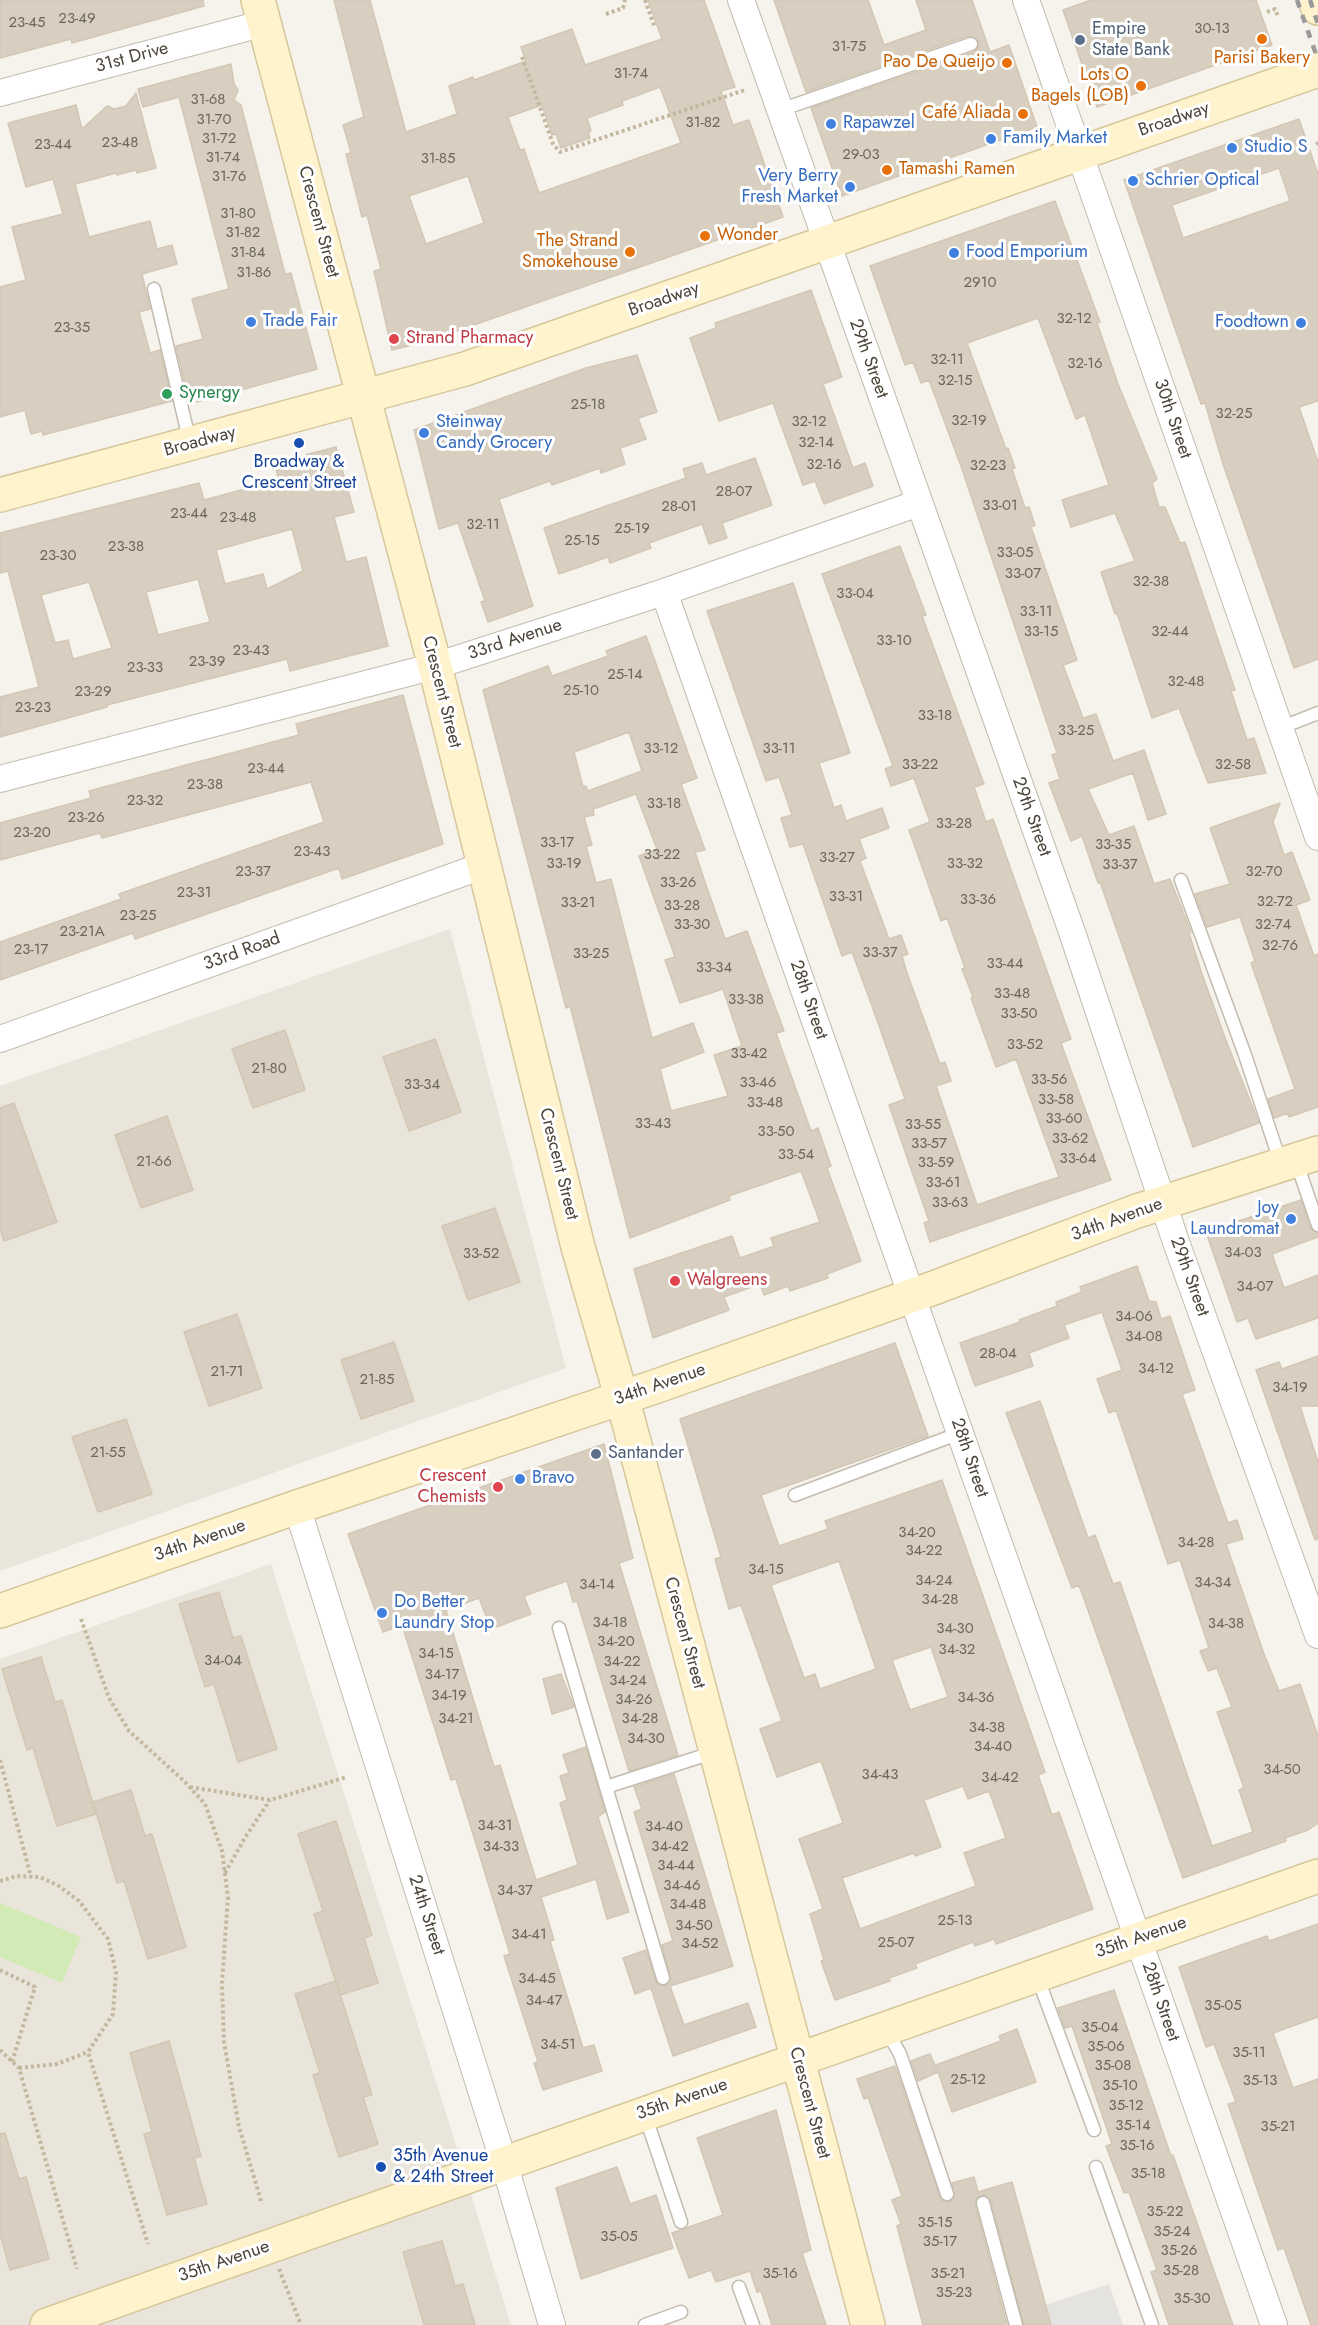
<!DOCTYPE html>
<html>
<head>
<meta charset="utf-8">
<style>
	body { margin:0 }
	canvas { display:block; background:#f6f3ec }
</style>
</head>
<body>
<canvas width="1318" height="2325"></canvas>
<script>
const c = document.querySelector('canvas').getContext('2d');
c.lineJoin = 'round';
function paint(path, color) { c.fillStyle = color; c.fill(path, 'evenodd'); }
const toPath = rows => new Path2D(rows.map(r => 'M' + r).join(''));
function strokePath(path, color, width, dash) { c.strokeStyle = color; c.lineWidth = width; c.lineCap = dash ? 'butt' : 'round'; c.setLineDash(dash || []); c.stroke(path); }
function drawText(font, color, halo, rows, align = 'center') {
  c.font = font + ' Jost,sans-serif'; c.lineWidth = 6; c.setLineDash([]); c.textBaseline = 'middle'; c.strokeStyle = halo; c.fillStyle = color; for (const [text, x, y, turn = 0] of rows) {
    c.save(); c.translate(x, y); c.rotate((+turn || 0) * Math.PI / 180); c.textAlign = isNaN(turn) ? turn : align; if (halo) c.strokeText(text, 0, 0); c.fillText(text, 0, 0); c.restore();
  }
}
paint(toPath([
	[450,929,566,1368,0,1571,0,1086],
	[271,1564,452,2132,511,2325,0,2325,0,1659]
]), '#eae5da');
paint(toPath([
	[0,1903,81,1937,62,1983,0,1957]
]), '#d2eab5');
paint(toPath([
	[1109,2284,1123,2325,1051,2325,1045,2305]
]), '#e5e3e0');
const building = toPath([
	[0,0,203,0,204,6,72,43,71,39,0,58,0,0],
	[334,0,370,0,406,132,457,114,449,86,473,77,474,80,526,61,521,47,572,29,585,65,662,39,648,0,704,0,735,87,721,91,733,125,749,120,783,217,425,342,392,350,374,271,381,269,367,215,362,217,346,154,351,153,343,125,364,117,334,0],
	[660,87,681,143,539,193,524,149,520,150,508,117,542,105,552,135,556,134,561,148,590,138,588,132,591,131,587,118,623,105,622,101,660,87],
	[468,176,484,223,426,244,409,196,468,176],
	[774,0,868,0,884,45,926,30,916,0,972,0,990,52,1009,45,1037,127,842,196,811,108,974,52,979,46,979,41,968,36,806,92,774,0],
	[1091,0,1256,0,1272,45,1097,107,1063,10,1091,0],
	[231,64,234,84,238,90,234,100,241,105,285,274,291,273,317,369,197,402,195,395,188,397,176,346,203,339,192,299,229,289,179,97,143,107,138,89,231,64],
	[136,93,156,168,137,173,136,170,117,175,116,173,75,184,89,237,150,221,157,249,172,245,177,264,142,274,150,309,139,312,150,353,160,350,172,401,43,435,42,431,31,434,25,410,0,417,0,287,26,280,12,227,63,214,53,179,26,187,8,123,76,105,82,129,107,106,114,109,126,106,136,93],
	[1299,119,1318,174,1318,401,1299,407,1318,462,1318,659,1294,668,1223,464,1205,403,1201,404,1124,180,1299,119],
	[1279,168,1290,201,1183,238,1172,205,1279,168],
	[1055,201,1100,322,1097,323,1118,384,1157,479,1152,483,1159,507,1165,507,1180,543,1185,542,1235,690,1231,691,1247,740,1254,738,1266,773,1208,783,1179,708,1152,718,1117,613,1115,614,1101,572,1135,561,1115,513,1071,527,1062,500,1109,485,1085,415,1076,419,1038,318,967,343,1006,449,1008,448,1015,468,1012,469,1025,508,1029,507,1035,525,1031,527,1077,660,1063,665,1083,718,1096,714,1113,761,1144,750,1166,814,1148,820,1133,773,1088,789,1109,835,1134,826,1154,884,1170,879,1191,932,1189,933,1202,974,1227,1043,1259,1123,1193,1147,1100,882,1098,883,1082,836,1071,841,1049,783,1060,779,1052,755,1057,753,962,469,929,380,921,383,913,362,905,365,870,266,1055,201],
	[811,290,842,377,823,384,853,468,865,463,873,486,824,504,815,481,803,485,773,403,719,421,690,338,716,328,715,323,811,290],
	[637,355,657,412,638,418,646,439,620,448,625,464,601,473,600,468,552,485,550,481,499,499,533,606,488,622,481,602,485,601,458,523,439,529,414,430,586,368,637,355],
	[336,447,354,512,334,517,346,562,366,557,388,646,290,671,287,659,107,705,107,707,0,737,0,697,39,687,8,571,0,573,0,533,199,483,204,500,279,480,274,463,336,447],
	[292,529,303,571,267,589,263,574,225,584,216,550,292,529],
	[198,579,210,622,158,635,146,592,198,579],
	[89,582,112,648,73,659,68,640,55,643,41,595,89,582],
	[755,458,772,505,722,523,727,538,709,544,702,524,649,543,651,548,610,563,608,557,559,574,544,528,686,478,683,469,702,463,706,475,755,458],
	[900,546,926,615,922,616,984,784,974,787,986,822,993,819,1071,1039,1061,1043,1111,1180,930,1242,924,1223,929,1221,889,1105,905,1099,872,1006,852,952,842,956,803,844,790,847,781,818,792,815,779,777,766,781,707,611,793,583,850,753,819,763,834,808,841,805,846,821,882,808,889,828,859,839,866,858,860,861,889,939,901,935,908,954,902,956,907,973,940,1064,945,1062,951,1081,936,1086,977,1205,1017,1191,1059,1177,1016,1059,996,1067,971,998,973,997,962,969,965,968,947,918,941,921,909,830,930,822,914,778,891,786,885,769,893,766,822,574,900,546],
	[646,636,697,778,681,784,705,850,695,852,706,885,725,939,747,931,784,1031,776,1033,783,1053,811,1131,818,1128,831,1166,827,1168,861,1261,827,1274,828,1278,790,1291,788,1286,764,1295,760,1284,724,1297,729,1310,653,1338,634,1269,732,1236,740,1258,774,1246,771,1238,820,1222,801,1171,729,1196,730,1200,630,1238,570,1006,566,1008,483,690,548,666,552,676,608,656,606,651,646,636],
	[629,732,642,771,588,791,586,786,583,787,574,752,629,732],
	[636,794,657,849,639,856,675,957,665,960,680,1003,723,989,742,1046,714,1055,728,1096,671,1111,660,1069,704,1052,693,1023,652,1038,611,879,596,883,586,846,592,845,584,817,594,815,593,809,636,794],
	[403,695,443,844,342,879,339,868,135,939,133,933,0,980,0,942,121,899,119,894,324,822,311,782,102,838,100,833,0,860,0,823,91,798,89,791,299,735,296,724,403,695],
	[1280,803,1273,822,1284,855,1292,852,1310,900,1296,905,1314,956,1318,954,1318,1107,1289,1117,1288,1113,1274,1118,1268,1099,1295,1089,1251,963,1255,961,1240,917,1207,927,1195,894,1230,884,1210,828,1280,803],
	[285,1030,305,1090,253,1108,232,1049,285,1030],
	[435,1039,461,1112,409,1131,383,1057,435,1039],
	[14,1103,57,1222,4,1241,0,1229,0,1108,14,1103],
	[167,1116,193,1190,141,1208,115,1135,167,1116],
	[1301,1200,1310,1228,1318,1233,1318,1237,1272,1254,1284,1288,1318,1275,1318,1318,1256,1339,1248,1318,1237,1322,1206,1232,1301,1200],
	[495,1208,520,1282,468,1300,442,1226,495,1208],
	[1137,1266,1149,1301,1156,1302,1161,1319,1170,1316,1195,1390,1182,1394,1228,1523,1237,1520,1243,1539,1226,1544,1264,1654,1279,1691,1300,1684,1318,1736,1318,1823,1308,1830,1285,1838,1286,1841,1183,1878,1079,1585,1072,1588,1006,1413,1040,1401,1088,1538,1095,1535,1113,1584,1120,1582,1212,1846,1253,1832,1239,1790,1244,1788,1217,1712,1232,1707,1217,1668,1208,1671,1200,1651,1209,1648,1180,1560,1168,1564,1116,1410,1109,1413,1097,1379,1122,1370,1102,1312,1064,1325,1069,1338,1029,1353,1033,1366,975,1386,960,1343,1020,1322,1019,1320,1057,1306,1056,1302,1082,1292,1080,1287,1137,1266],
	[237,1314,262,1388,209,1406,184,1332,237,1314],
	[394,1342,414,1401,361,1419,341,1360,394,1342],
	[895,1343,928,1436,761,1495,779,1546,828,1529,825,1521,942,1480,1045,1772,1038,1775,1052,1815,1059,1812,1093,1909,996,1944,994,1939,975,1946,973,1942,915,1964,917,1968,889,1978,890,1981,835,2000,821,1961,824,1960,810,1914,823,1909,799,1839,843,1823,821,1761,777,1777,760,1729,782,1721,741,1605,729,1609,715,1559,721,1557,680,1419,895,1343],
	[839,1561,876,1669,820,1689,815,1674,804,1678,771,1585,839,1561],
	[931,1647,948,1697,910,1710,892,1660,931,1647],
	[963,1786,968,1799,989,1791,1006,1838,964,1853,976,1886,860,1929,842,1878,914,1853,915,1856,941,1847,924,1800,963,1786],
	[1318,1356,1318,1406,1300,1406,1318,1462,1318,1539,1315,1540,1256,1370,1279,1362,1282,1369,1318,1356],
	[126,1419,152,1494,98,1512,72,1437,126,1419],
	[604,1444,633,1558,619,1563,678,1755,629,1771,577,1601,573,1602,567,1581,524,1596,531,1614,491,1629,479,1598,446,1610,494,1767,500,1765,536,1880,578,1865,560,1803,567,1800,560,1776,569,1773,563,1755,586,1747,605,1812,598,1817,629,1912,607,1919,596,1879,541,1897,554,1940,550,1941,583,2048,594,2045,602,2071,543,2090,534,2063,538,2062,504,1956,510,1954,456,1779,451,1780,402,1625,383,1632,348,1534,604,1444],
	[219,1592,233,1638,241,1636,277,1749,238,1762,214,1684,205,1687,179,1604,219,1592],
	[41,1657,55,1702,62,1700,96,1814,57,1826,33,1748,27,1750,2,1669,41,1657],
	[561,1674,574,1707,552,1714,543,1679,561,1674],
	[674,1774,733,1966,670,1986,684,2025,748,2003,756,2027,673,2056,651,1988,635,1994,623,1958,646,1950,657,1984,665,1986,671,1980,662,1945,673,1941,634,1812,642,1809,634,1787,674,1774],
	[131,1790,145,1836,152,1834,186,1947,148,1959,124,1881,117,1883,93,1802,131,1790],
	[336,1821,372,1935,364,1938,378,1983,340,1995,314,1914,323,1911,298,1834,336,1821],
	[1318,1924,1318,2017,1273,2033,1293,2088,1318,2079,1318,2325,1311,2325,1284,2248,1278,2250,1228,2104,1236,2102,1214,2044,1206,2047,1179,1967,1267,1936,1269,1941,1318,1924],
	[336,1981,372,2095,363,2097,378,2144,339,2157,313,2075,320,2073,295,1994,336,1981],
	[1114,1990,1171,2156,1173,2155,1233,2325,1169,2325,1151,2272,1157,2270,1129,2192,1124,2193,1110,2157,1106,2146,1112,2144,1072,2026,1065,2028,1058,2008,1114,1990],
	[1017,2029,1036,2082,952,2112,938,2072,918,2081,911,2061,930,2054,936,2067,936,2065,1001,2041,999,2036,1017,2029],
	[169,2041,201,2156,194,2158,207,2204,167,2215,144,2134,152,2132,130,2053,169,2041],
	[895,2066,941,2200,949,2202,954,2199,952,2183,974,2177,978,2192,1012,2182,1051,2325,1024,2325,991,2201,985,2195,977,2198,975,2205,1007,2325,923,2325,897,2226,901,2224,892,2200,902,2196,868,2097,864,2099,857,2079,895,2066],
	[776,2110,811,2250,802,2253,826,2325,772,2325,761,2291,757,2292,750,2271,716,2282,711,2270,689,2278,672,2233,723,2215,697,2138,776,2110],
	[5,2133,19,2179,26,2177,49,2259,10,2270,0,2234,0,2134,5,2133],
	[617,2167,630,2204,656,2195,673,2248,581,2279,556,2188,617,2167],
	[442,2241,455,2286,463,2284,475,2325,424,2325,403,2252,442,2241]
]);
paint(building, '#d8cfc1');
strokePath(building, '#d3c7b4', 1.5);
const lane = toPath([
	[780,110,971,44],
	[154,289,190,443],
	[1280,728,1318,713],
	[1181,880,1245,1055,1281,1164],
	[1296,1161,1318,1225],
	[795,1495,960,1433],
	[559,1628,606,1787],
	[1037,1976,1094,2130],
	[663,1978,606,1787,715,1752],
	[886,2029,900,2054,947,2194],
	[645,2115,681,2222],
	[1096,2167,1152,2325],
	[983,2203,1016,2325],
	[739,2287,753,2325],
	[645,2325,681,2312]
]);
const street = toPath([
	[741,0,1072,932,1176,1242,1318,1635],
	[1026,0,1318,837],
	[0,93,265,23],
	[664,592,1274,2325],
	[0,779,435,666,664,592,919,503],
	[0,1039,485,865],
	[297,1507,504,2163,552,2325]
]);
const secondary = toPath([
	[258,0,435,666,578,1247,629,1423,868,2325],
	[1315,0,1318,8],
	[0,495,465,369,1318,70],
	[0,1611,297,1507,657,1386,931,1289,1137,1211,1318,1153],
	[47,2325,1318,1876]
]);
strokePath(lane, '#c2bbae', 15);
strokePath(street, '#c2bbae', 28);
strokePath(secondary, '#d6c79b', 36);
strokePath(toPath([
	[645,0,655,28],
	[1267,12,1275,9,1278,16],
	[606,14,623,8,625,0],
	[522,57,553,144,560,152,745,90],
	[1316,144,1318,143],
	[81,1619,109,1698,129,1731,185,1782,205,1804,222,1851,228,1897,222,1983,224,2042,239,2127,262,2204],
	[0,1760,31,1877],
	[190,1787,270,1800,347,1777],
	[225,1873,246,1836,270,1800],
	[0,1881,17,1876,40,1877,59,1886,79,1901,108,1939,116,1972,113,2014,88,2052,148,2244],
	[0,1970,35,1987,12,2062],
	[0,2050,19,2068,77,2269],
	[19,2068,57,2064,88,2052],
	[279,2269,301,2325]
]), '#c4b79f', 4, [3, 3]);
strokePath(lane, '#fff', 12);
strokePath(street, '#fff', 26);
strokePath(secondary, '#fff3cd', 33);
strokePath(toPath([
	[1297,0,1318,60],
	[1310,0,1318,24]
]), '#9a9a9a', 4.5, [8, 8]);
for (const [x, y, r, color] of [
	[1262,39,6,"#e8710a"],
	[1080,40,6,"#5c6f8a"],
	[1007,63,6,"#e8710a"],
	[1141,86,6,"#e8710a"],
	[1023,114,6,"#e8710a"],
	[831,124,6,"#3f7fe0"],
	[991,139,6,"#3f7fe0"],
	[1232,148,6,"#3f7fe0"],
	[887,170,6,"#e8710a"],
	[1133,181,6,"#3f7fe0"],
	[850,187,6,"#3f7fe0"],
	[705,236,6,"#e8710a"],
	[630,252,6,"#e8710a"],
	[954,253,6,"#3f7fe0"],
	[251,322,6,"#3f7fe0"],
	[1301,323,6,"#3f7fe0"],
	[394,339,6,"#e0444e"],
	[167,394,6,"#2e9e5b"],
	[424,433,6,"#3f7fe0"],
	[299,443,6,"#1a4fb4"],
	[1291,1219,6,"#3f7fe0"],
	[675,1281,6,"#e0444e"],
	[596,1454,6,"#5c6f8a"],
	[520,1479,6,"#3f7fe0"],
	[498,1487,6,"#e0444e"],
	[382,1613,6,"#3f7fe0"],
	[381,2167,6,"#1a4fb4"]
]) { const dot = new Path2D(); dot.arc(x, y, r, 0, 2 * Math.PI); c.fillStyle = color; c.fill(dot); strokePath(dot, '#fff', 2); }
drawText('15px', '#6e675b', null, [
	["23-49",77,19],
	["23-45",27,23],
	["30-13",1212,29],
	["31-75",849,47],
	["31-74",631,74],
	["31-68",208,100],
	["31-70",214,120],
	["31-82",703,123],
	["31-72",219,139],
	["23-48",120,143],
	["23-44",53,145],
	["29-03",861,155],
	["31-74",223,158],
	["31-85",438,159],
	["31-76",229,177],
	["31-80",238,214],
	["31-82",243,233],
	["31-84",248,253],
	["31-86",254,273],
	["2910",980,283],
	["32-12",1074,319],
	["23-35",72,328],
	["32-11",947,360],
	["32-16",1085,364],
	["32-15",955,381],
	["25-18",588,405],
	["32-25",1234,414],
	["32-19",969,421],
	["32-12",809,422],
	["32-14",816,443],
	["32-16",824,465],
	["32-23",988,466],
	["28-07",734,492],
	["33-01",1000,506],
	["28-01",679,507],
	["23-44",189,514],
	["23-48",238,518],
	["32-11",483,525],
	["25-19",632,529],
	["25-15",582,541],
	["23-38",126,547],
	["33-05",1015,553],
	["23-30",58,556],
	["33-07",1023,574],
	["32-38",1151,582],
	["33-04",855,594],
	["33-11",1036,612],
	["33-15",1041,632],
	["32-44",1170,632],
	["33-10",894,641],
	["23-43",251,651],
	["23-39",207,662],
	["23-33",145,668],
	["25-14",625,675],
	["32-48",1186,682],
	["25-10",581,691],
	["23-29",93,692],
	["23-23",33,708],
	["33-18",935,716],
	["33-25",1076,731],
	["33-12",661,749],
	["33-11",779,749],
	["33-22",920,765],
	["32-58",1233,765],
	["23-44",266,769],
	["23-38",205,785],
	["23-32",145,801],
	["33-18",664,804],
	["23-26",86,818],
	["33-28",954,824],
	["23-20",32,833],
	["33-17",557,843],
	["33-35",1113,845],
	["23-43",312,852],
	["33-22",662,855],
	["33-27",837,858],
	["33-19",564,864],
	["33-32",965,864],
	["33-37",1120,865],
	["23-37",253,872],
	["32-70",1264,872],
	["33-26",678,883],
	["23-31",194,893],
	["33-31",846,897],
	["33-36",978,900],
	["32-72",1275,902],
	["33-21",578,903],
	["33-28",682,906],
	["23-25",138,916],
	["33-30",692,925],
	["32-74",1273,925],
	["23-21A",82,932],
	["32-76",1280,946],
	["23-17",31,950],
	["33-37",880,953],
	["33-25",591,954],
	["33-44",1005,964],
	["33-34",714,968],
	["33-48",1012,994],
	["33-38",746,1000],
	["33-50",1019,1014],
	["33-52",1025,1045],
	["33-42",749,1054],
	["21-80",269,1069],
	["33-56",1049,1080],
	["33-46",758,1083],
	["33-34",422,1085],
	["33-58",1056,1100],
	["33-48",765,1103],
	["33-60",1064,1119],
	["33-43",653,1124],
	["33-55",923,1125],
	["33-50",776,1132],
	["33-62",1070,1139],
	["33-57",929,1144],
	["33-54",796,1155],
	["33-64",1078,1159],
	["21-66",154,1162],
	["33-59",936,1163],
	["33-61",943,1183],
	["33-63",950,1203],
	["34-03",1243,1253],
	["33-52",481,1254],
	["34-07",1255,1287],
	["34-06",1134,1317],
	["34-08",1144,1337],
	["28-04",998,1354],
	["34-12",1156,1369],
	["21-71",227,1372],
	["21-85",377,1380],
	["34-19",1290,1388],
	["21-55",108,1453],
	["34-20",917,1533],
	["34-28",1196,1543],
	["34-22",924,1551],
	["34-15",766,1570],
	["34-24",934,1581],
	["34-34",1213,1583],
	["34-14",597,1585],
	["34-28",940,1600],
	["34-18",610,1623],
	["34-38",1226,1624],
	["34-30",955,1629],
	["34-20",616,1642],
	["34-32",957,1650],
	["34-15",436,1654],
	["34-04",223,1661],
	["34-22",622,1662],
	["34-17",442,1675],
	["34-24",628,1681],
	["34-19",449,1696],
	["34-36",976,1698],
	["34-26",634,1700],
	["34-21",456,1719],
	["34-28",640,1719],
	["34-38",987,1728],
	["34-30",646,1739],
	["34-40",993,1747],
	["34-50",1282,1770],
	["34-43",880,1775],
	["34-42",1000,1778],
	["34-31",495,1826],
	["34-40",664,1827],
	["34-33",501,1847],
	["34-42",670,1847],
	["34-44",676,1866],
	["34-46",682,1886],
	["34-37",515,1891],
	["34-48",688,1905],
	["25-13",955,1921],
	["34-50",694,1926],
	["34-41",529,1935],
	["25-07",896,1943],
	["34-52",700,1944],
	["34-45",537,1979],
	["34-47",544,2001],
	["35-05",1223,2006],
	["35-04",1100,2028],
	["34-51",558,2045],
	["35-06",1106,2047],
	["35-11",1249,2053],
	["35-08",1113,2066],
	["25-12",968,2080],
	["35-13",1260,2081],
	["35-10",1120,2086],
	["35-12",1126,2106],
	["35-14",1133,2126],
	["35-21",1278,2127],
	["35-16",1137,2146],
	["35-18",1148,2174],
	["35-22",1165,2212],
	["35-15",935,2223],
	["35-24",1172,2232],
	["35-05",619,2237],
	["35-17",940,2242],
	["35-26",1179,2251],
	["35-28",1181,2271],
	["35-16",780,2274],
	["35-21",948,2274],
	["35-23",954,2293],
	["35-30",1192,2299]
]);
drawText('18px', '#4e5e75', '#fff', [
	["Empire",1092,30],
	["State Bank",1092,51],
	["Santander",608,1454]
], 'left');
drawText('18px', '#4b4439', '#fff', [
	["31st Drive",132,58,-15],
	["Broadway",1174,120,-19],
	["Crescent Street",318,222,75],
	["Broadway",664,300,-19],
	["29th Street",868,359,70],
	["30th Street",1172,419,71],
	["Broadway",200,442,-15],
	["33rd Avenue",515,640,-18],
	["Crescent Street",441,692,76],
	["29th Street",1031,817,70],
	["33rd Road",242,952,-20],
	["28th Street",808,1000,71],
	["Crescent Street",558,1164,76],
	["34th Avenue",1117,1220,-20],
	["29th Street",1189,1277,70],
	["34th Avenue",660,1385,-19],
	["28th Street",969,1458,71],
	["34th Avenue",200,1541,-19],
	["Crescent Street",684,1633,75],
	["24th Street",426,1915,72],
	["35th Avenue",1141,1938,-19],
	["28th Street",1160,2002,71],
	["35th Avenue",682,2100,-19],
	["Crescent Street",809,2103,75],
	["35th Avenue",224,2262,-19]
]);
drawText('18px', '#c56008', '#fff', [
	["Parisi Bakery",1262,59,"center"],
	["Pao De Queijo",995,63],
	["Lots O",1129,76],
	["Bagels (LOB)",1129,97],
	["Café Aliada",1011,114],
	["Tamashi Ramen",899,170,"left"],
	["Wonder",717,236,"left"],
	["The Strand",618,242],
	["Smokehouse",618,263]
], 'right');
drawText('18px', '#366cbe', '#fff', [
	["Rapawzel",843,124],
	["Family Market",1003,139],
	["Studio S",1244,148],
	["Very Berry",838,177,"right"],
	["Fresh Market",838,198,"right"],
	["Schrier Optical",1145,181],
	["Food Emporium",966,253],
	["Trade Fair",263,322],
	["Foodtown",1289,323,"right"],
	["Steinway",436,423],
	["Candy Grocery",436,444],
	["Joy",1279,1209,"right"],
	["Laundromat",1279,1230,"right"],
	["Bravo",532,1479],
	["Do Better",394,1603],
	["Laundry Stop",394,1624]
], 'left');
drawText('18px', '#be3a42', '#fff', [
	["Strand Pharmacy",406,339],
	["Walgreens",687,1281],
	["Crescent",486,1477,"right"],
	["Chemists",486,1498,"right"]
], 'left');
drawText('18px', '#27864d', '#fff', [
	["Synergy",179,394]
], 'left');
drawText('18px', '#164399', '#fff', [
	["Broadway &",299,463],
	["Crescent Street",299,484],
	["35th Avenue",393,2157,"left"],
	["& 24th Street",393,2178,"left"]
]);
</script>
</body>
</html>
